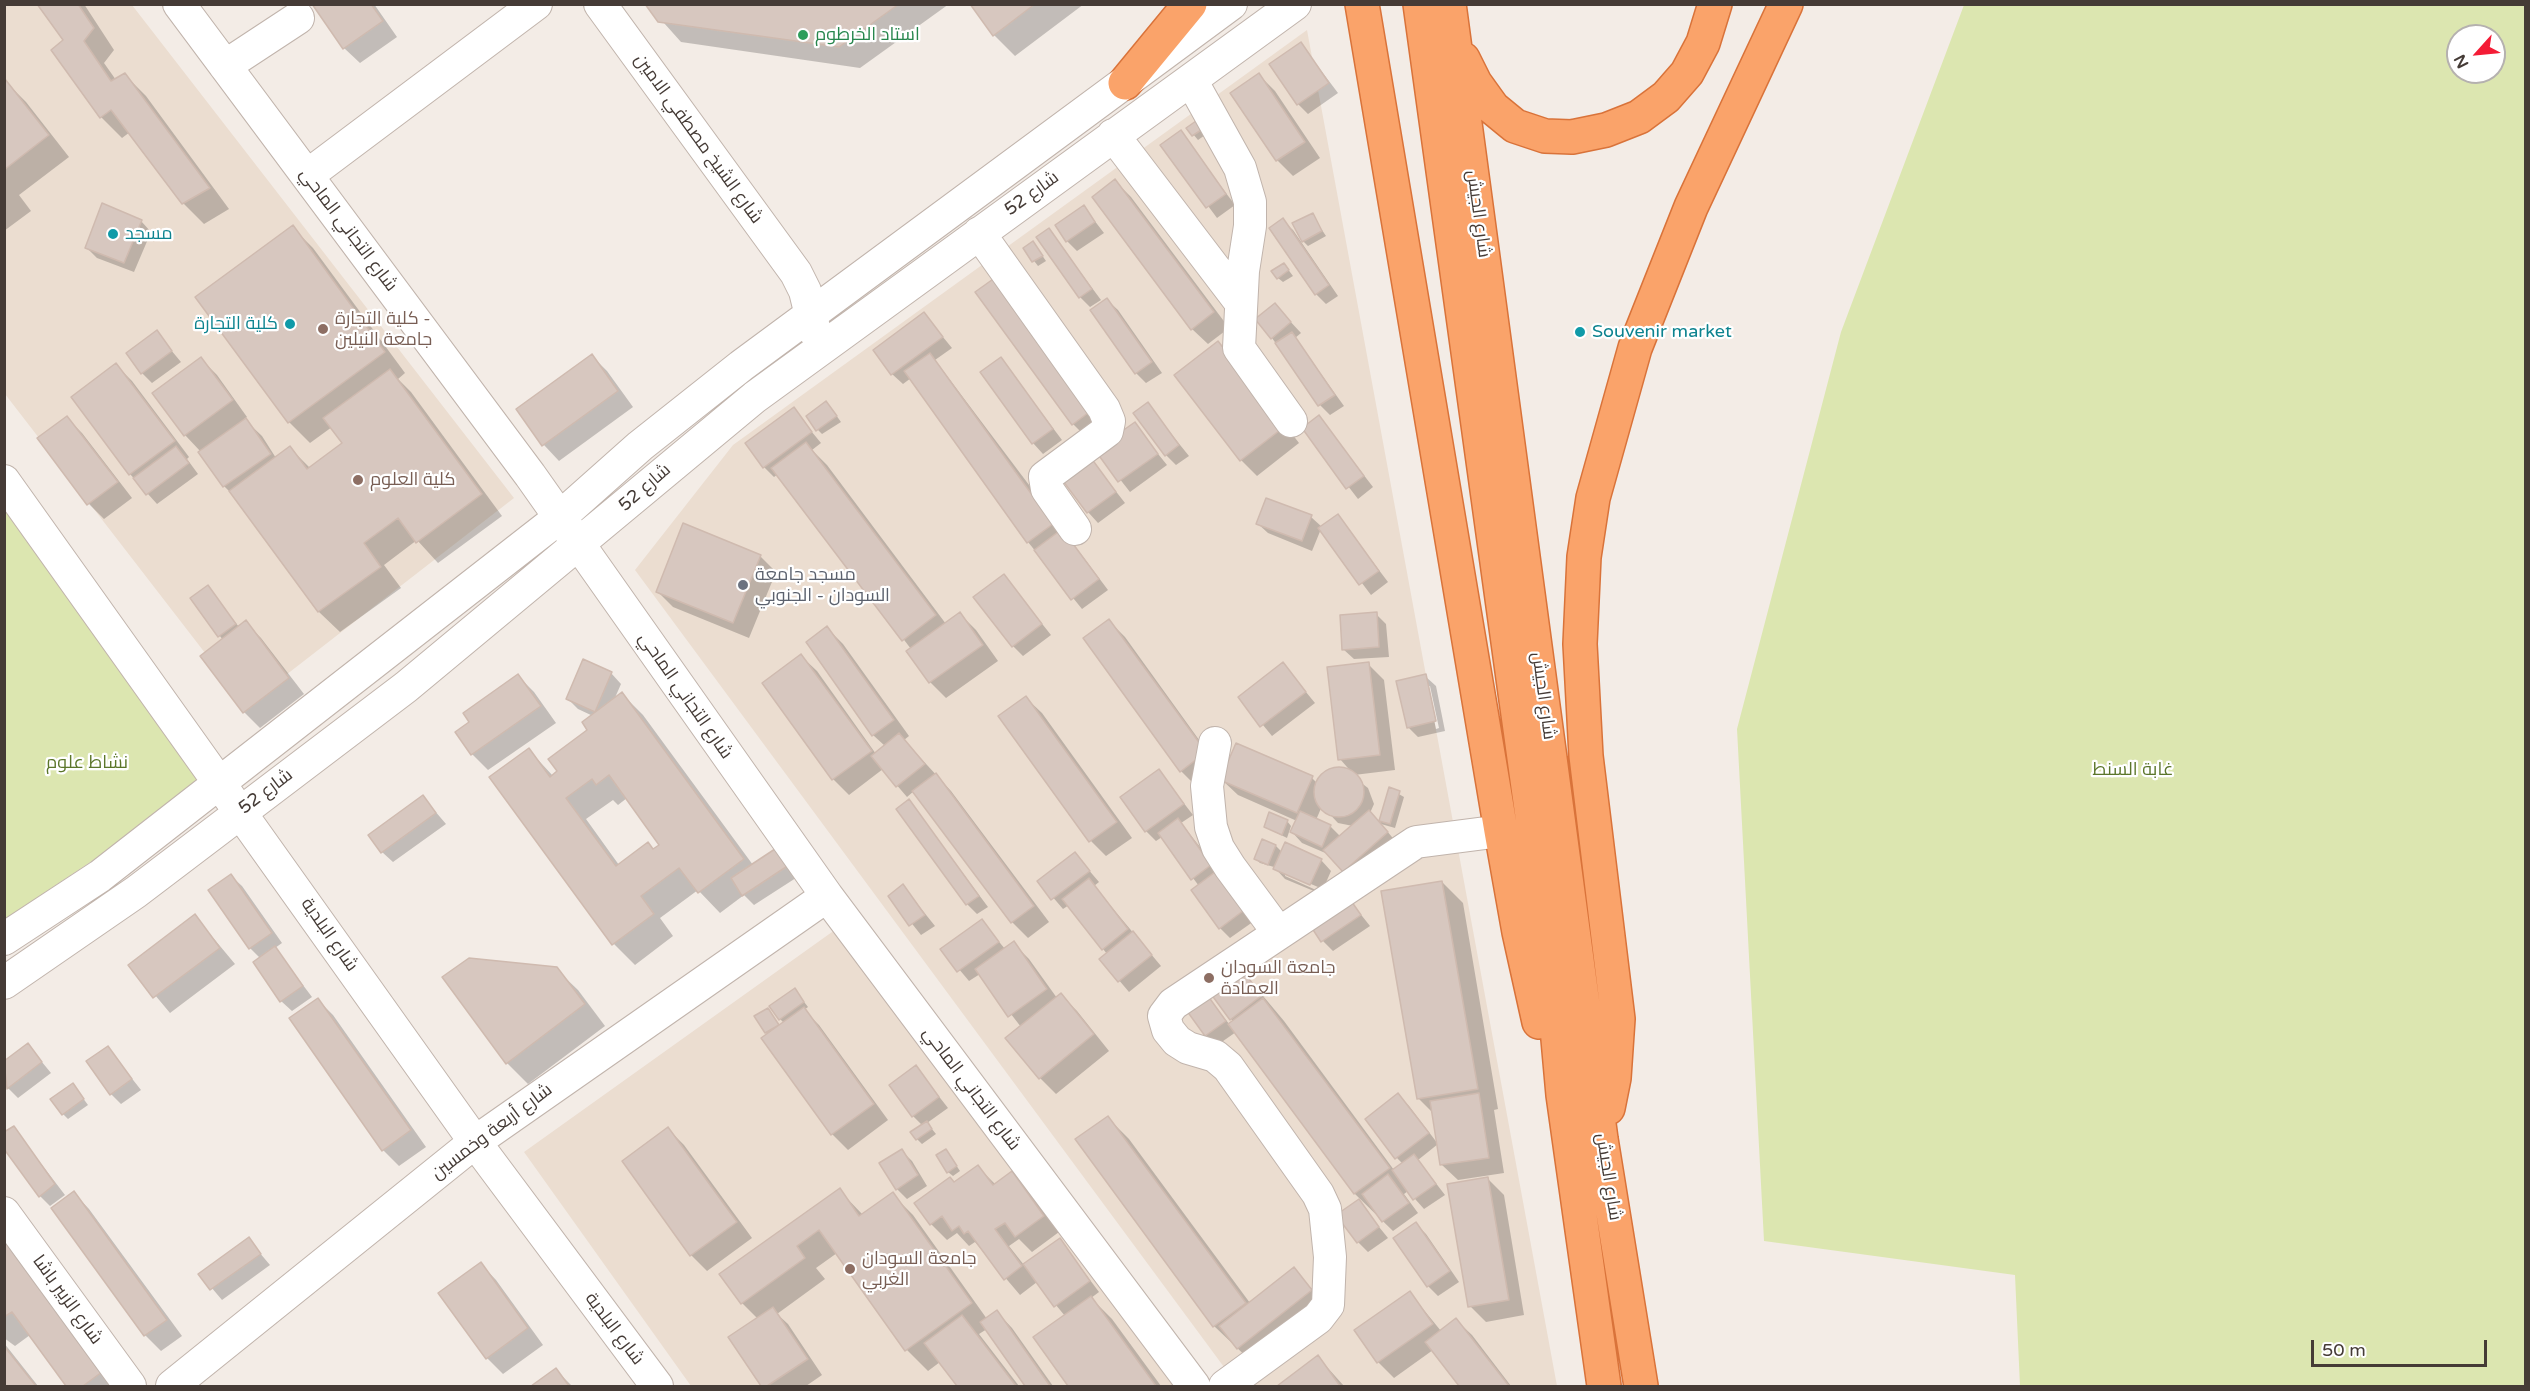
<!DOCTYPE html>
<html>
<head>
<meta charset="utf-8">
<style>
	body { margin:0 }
	#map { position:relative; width:2530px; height:1391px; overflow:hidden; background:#f3ece6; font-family:"Varela Round",sans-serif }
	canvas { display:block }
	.frame { position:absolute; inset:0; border:6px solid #453b36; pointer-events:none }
	.north { position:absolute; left:2446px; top:24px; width:60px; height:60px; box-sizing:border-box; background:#fff; border:2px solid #b5b1af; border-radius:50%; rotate:243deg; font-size:16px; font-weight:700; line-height:24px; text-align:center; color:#453b36 }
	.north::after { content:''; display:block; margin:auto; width:21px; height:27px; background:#f41c36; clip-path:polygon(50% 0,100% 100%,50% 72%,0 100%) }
	.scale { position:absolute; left:2311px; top:1340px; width:176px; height:27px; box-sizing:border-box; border:3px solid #453b36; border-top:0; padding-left:8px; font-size:18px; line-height:21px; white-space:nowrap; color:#453b36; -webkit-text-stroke:4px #fff; paint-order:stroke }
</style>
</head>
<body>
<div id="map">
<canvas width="2530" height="1391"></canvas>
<div class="frame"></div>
<div class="north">N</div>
<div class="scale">50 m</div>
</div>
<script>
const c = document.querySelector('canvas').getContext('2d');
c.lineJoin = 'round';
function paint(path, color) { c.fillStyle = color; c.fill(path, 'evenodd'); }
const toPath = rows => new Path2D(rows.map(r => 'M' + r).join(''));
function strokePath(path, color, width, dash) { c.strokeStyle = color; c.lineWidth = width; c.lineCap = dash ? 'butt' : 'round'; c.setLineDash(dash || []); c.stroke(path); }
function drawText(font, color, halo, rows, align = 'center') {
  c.font = font + ' "Varela Round",Cairo,sans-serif'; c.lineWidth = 4.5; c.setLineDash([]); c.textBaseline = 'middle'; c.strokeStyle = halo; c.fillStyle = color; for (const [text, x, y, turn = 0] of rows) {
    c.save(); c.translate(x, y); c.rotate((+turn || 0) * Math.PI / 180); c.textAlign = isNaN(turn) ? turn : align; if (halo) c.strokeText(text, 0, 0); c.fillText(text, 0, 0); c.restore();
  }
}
paint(toPath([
	[5,5,132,5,514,498,246,706,5,394],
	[1307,30,1557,1386,1238,1386,635,570,733,445],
	[846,922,1177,1386,691,1386,524,1152]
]), '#ebddd0');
paint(toPath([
	[1964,5,2525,5,2525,1386,2020,1386,2015,1275,1764,1241,1737,729,1841,332],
	[2458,36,2494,36,2494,72,2458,72],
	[4,495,203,787,5,919,4,919]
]), '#dce6b0');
paint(toPath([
	[39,4,84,4,114,50,104,63,116,80,125,75,146,96,229,209,204,224,183,203,130,132,122,138,101,117,53,50,65,41],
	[314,4,374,4,397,37,360,63,344,48],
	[647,4,949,4,860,68,681,42],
	[972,4,1084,4,1015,56,994,35],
	[1301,44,1338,93,1308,114,1298,104],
	[1259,75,1275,91,1320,158,1293,176,1277,160],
	[5,81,26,102,69,157,19,195,31,211,4,231],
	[1188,128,1215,128,1198,140],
	[1180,132,1235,205,1217,218,1163,145],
	[1115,181,1131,197,1229,328,1208,344,1192,329],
	[1084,207,1104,233,1077,251,1067,241],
	[1312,215,1326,236,1308,246,1303,241],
	[1282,220,1293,230,1338,296,1326,304,1316,294],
	[141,221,151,232,134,272,97,258,87,248],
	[292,227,313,248,405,373,398,379,411,392,502,516,438,563,417,540,384,565,401,588,340,632,319,612,238,500,224,486,201,452,185,435,154,394,201,359,217,375,247,417,244,419,262,436,276,458,290,448,310,468,344,443,332,427,310,443,289,422,197,297],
	[1049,230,1101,300,1090,307,1080,297],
	[1037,248,1046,261,1038,266,1025,249],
	[1284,264,1293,276,1283,282,1278,278],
	[977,293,1115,421,1089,440,1073,424],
	[1107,300,1118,310,1162,373,1146,383,1136,373],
	[1275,305,1301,333,1295,338,1344,406,1330,415,1320,405,1272,338],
	[924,314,952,348,935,360,1108,590,1082,609,1028,542,911,378,903,384,892,374],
	[156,332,181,362,152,383,142,373],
	[1218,342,1234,358,1299,443,1257,476,1241,460],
	[592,356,607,371,633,407,559,461,544,445,518,409],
	[1001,359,1062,440,1043,454,1033,443],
	[116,365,132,381,189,457,187,459,198,474,157,504,130,474,73,397],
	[1147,404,1189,456,1176,465,1166,455],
	[831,408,841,422,822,434,818,430],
	[793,409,821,443,812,450,827,465,946,624,960,614,976,630,998,661,946,698,930,682,908,651,911,649,778,474,774,477,764,467],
	[1319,417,1373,487,1358,499,1304,429],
	[67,418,82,433,132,498,104,519,89,504],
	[1134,424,1167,465,1130,492,1097,450],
	[1086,453,1125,503,1098,523,1088,512],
	[1338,516,1388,582,1371,595,1321,529,1312,551,1268,533,1257,523,1311,517,1322,527],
	[760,556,776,572,749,638,673,607,657,591],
	[1004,576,1051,635,1023,656,1013,646],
	[207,587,239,627,245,622,261,638,304,694,260,728,244,712,202,656,223,640,192,599],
	[1376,614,1386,624,1389,657,1354,659,1343,649],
	[1109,621,1125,637,1220,769,1196,786,1181,771],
	[827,628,843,644,909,736,904,740,951,791,1049,922,1028,938,1012,922,914,791,907,797,883,769,849,795,833,779,801,656,817,671,876,754,885,746,873,735],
	[1283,664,1315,703,1272,736,1240,697],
	[1368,664,1384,680,1395,770,1354,775,1340,759],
	[611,673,621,684,614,700,622,694,643,715,753,865,778,849,799,876,754,905,744,895,720,913,698,890,660,918,673,936,635,965,614,944,529,750,553,776,590,730,593,716,578,709,568,699],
	[627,798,662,845,654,850,648,844,619,865,586,819,613,800,618,805],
	[518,676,534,692,556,723,488,770,472,754,457,733,471,723],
	[1425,676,1436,686,1445,731,1418,737,1408,727],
	[1427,686,1430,686,1439,728,1436,729],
	[1026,698,1042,713,1132,838,1106,856,1091,841],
	[1343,769,1368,788,1374,804,1370,813,1380,823,1390,789,1404,797,1395,828,1381,824,1397,843,1354,881,1330,855,1302,843,1292,832,1297,821,1238,795,1222,780,1312,778,1317,783,1328,771],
	[1322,806,1338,823,1353,826,1341,837,1331,827,1316,820],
	[1159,771,1193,815,1181,823,1257,919,1230,938,1220,928,1199,886,1162,837,1156,841,1146,831],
	[423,797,446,824,393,862,382,852],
	[909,801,988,907,977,914,967,904],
	[1287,821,1291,826,1287,838,1265,827],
	[1276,846,1282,852,1321,860,1331,871,1321,894,1285,879,1274,867,1260,863,1255,858],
	[1285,873,1318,887,1316,890,1285,876],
	[1075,854,1099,882,1094,886,1161,966,1129,992,1101,959,1107,954,1069,905,1063,909,1039,881],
	[231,876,242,886,282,943,275,948,312,997,292,1011,281,1001,260,958,250,948],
	[1442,882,1463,903,1498,1109,1494,1110,1504,1173,1458,1180,1442,1165,1434,1114,1418,1098],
	[903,886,935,926,921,935,890,896],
	[1347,897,1370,926,1333,951,1323,941],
	[195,916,235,964,170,1013,130,965],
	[982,921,1005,949,1013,943,1029,959,1057,998,1061,995,1077,1011,1109,1051,1056,1094,1040,1078,1021,1027,980,974,969,981,942,949],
	[556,969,578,990,605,1026,528,1084,507,1063],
	[1243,972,1284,1021,1394,1170,1403,1164,1397,1158,1398,1095,1409,1106,1438,1144,1418,1160,1445,1195,1424,1209,1408,1191,1404,1194,1418,1213,1393,1231,1355,1194,1236,1032,1216,1046,1206,1035,1189,1011,1208,998,1230,1025,1234,1022,1231,1019],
	[795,990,808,1007,804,1010,819,1025,888,1120,848,1150,832,1134,756,1017,768,1010,780,1026,784,1023,780,1019],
	[318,1000,333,1015,426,1147,399,1166,383,1150],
	[28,1045,51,1073,18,1098,4,1084,4,1063],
	[108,1048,141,1090,121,1104,111,1094],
	[916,1067,948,1108,927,1123,936,1134,922,1144,917,1139,923,1126,913,1116],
	[77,1090,88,1105,68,1119,63,1114],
	[1108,1118,1129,1139,1250,1303,1294,1269,1327,1306,1254,1364,1214,1326,1077,1140],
	[13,1127,65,1195,50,1206,40,1196],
	[668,1129,684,1145,752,1238,707,1271,691,1255],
	[946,1150,960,1171,953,1176,948,1172],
	[902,1151,912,1161,927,1186,907,1199,897,1189],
	[978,1167,996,1185,1012,1173,1027,1189,1059,1232,1032,1252,1019,1239,1009,1246,1024,1265,1060,1240,1099,1292,1091,1298,1112,1319,1161,1386,1070,1386,1035,1338,1065,1316,1037,1282,1020,1295,975,1242,969,1246,957,1233,947,1240,931,1224,916,1204,954,1184],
	[1487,1178,1504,1195,1524,1315,1486,1322,1470,1306],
	[839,1190,863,1215,892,1194,913,1215,987,1319,997,1312,1012,1328,1053,1386,1027,1386,987,1329,979,1334,1019,1386,959,1386,940,1362,928,1371,907,1350,837,1253,816,1268,825,1279,777,1314,788,1324,822,1375,806,1386,763,1386,730,1338,758,1319,742,1303],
	[74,1193,89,1209,182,1336,161,1351,145,1335,53,1209],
	[1358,1201,1388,1238,1368,1252,1358,1242],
	[1416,1224,1426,1234,1459,1282,1438,1296,1428,1286],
	[4,1233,117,1386,68,1386,30,1335,15,1346,4,1338],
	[248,1239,270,1265,222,1300,200,1274],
	[481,1264,496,1280,543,1345,503,1374,487,1358,441,1293],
	[1410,1293,1441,1331,1456,1320,1472,1335,1511,1386,1461,1386,1433,1350,1394,1378,1378,1362,1356,1331],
	[4,1343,38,1386,4,1386],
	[1318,1357,1344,1386,1280,1386],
	[556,1370,572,1386,534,1386]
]), '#0003');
const building = toPath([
	[37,4,78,4,94,28,84,41,111,81,125,73,210,188,182,204,111,110,100,118,51,50,63,40,37,4],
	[312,4,371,4,383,21,343,49,312,4],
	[645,4,899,4,839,47,658,22,645,4],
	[970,4,1035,4,993,36,970,4],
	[1301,42,1329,83,1297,105,1269,64,1301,42],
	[1259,73,1305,142,1276,161,1230,93,1259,73],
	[5,79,49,135,4,170,4,79,5,79],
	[1206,114,1212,123,1192,136,1186,128,1206,114],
	[1181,130,1226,194,1206,208,1160,145,1181,130],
	[1115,179,1214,312,1191,330,1092,197,1115,179],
	[102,203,142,220,124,263,85,248,102,203],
	[1084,205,1095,222,1066,242,1055,225,1084,205],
	[1313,213,1322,231,1302,242,1292,223,1313,213],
	[1283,218,1329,285,1315,295,1269,228,1283,218],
	[293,225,385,352,288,423,195,297,293,225],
	[1049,228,1092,289,1079,298,1036,237,1049,228],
	[1033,241,1043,256,1032,262,1023,248,1033,241],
	[1284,263,1289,270,1277,279,1271,271,1284,263],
	[1003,272,1100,404,1072,425,975,292,1003,272],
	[1107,298,1152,362,1135,374,1090,310,1107,298],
	[1275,303,1291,322,1271,339,1255,319,1275,303],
	[924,312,943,337,891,375,873,350,924,312],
	[157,330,172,351,141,374,126,353,157,330],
	[1292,332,1335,395,1318,406,1275,343,1292,332],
	[1218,341,1284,427,1240,461,1174,375,1218,341],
	[930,353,1053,524,1027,543,904,371,930,353],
	[592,354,618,391,542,446,516,409,592,354],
	[201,357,233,400,184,436,152,393,201,357],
	[1001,357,1053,429,1032,444,980,372,1001,357],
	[116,363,175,441,129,475,71,397,116,363],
	[390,369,482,494,416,543,398,518,364,543,381,567,318,612,229,491,290,446,307,469,342,443,323,418,390,369],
	[826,401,837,416,816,431,806,416,826,401],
	[1148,402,1179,445,1165,456,1133,413,1148,402],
	[794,407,812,432,763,468,745,443,794,407],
	[1319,415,1364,476,1346,489,1302,428,1319,415],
	[67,416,118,482,87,505,37,438,67,416],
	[246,418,271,454,223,487,198,452,246,418],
	[1135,422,1158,454,1118,482,1095,450,1135,422],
	[806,442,936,615,902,641,771,468,806,442],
	[176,446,189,463,146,495,133,478,176,446],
	[1086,451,1116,492,1087,513,1057,473,1086,451],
	[1266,498,1312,515,1302,541,1256,524,1266,498],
	[1338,514,1379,571,1359,585,1318,528,1338,514],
	[683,523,761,555,733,623,656,592,683,523],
	[1062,529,1099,579,1071,600,1034,550,1062,529],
	[1004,574,1042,624,1012,647,973,597,1004,574],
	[208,585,236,624,218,637,190,598,208,585],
	[960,612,983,645,929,683,906,651,960,612],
	[1377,612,1379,647,1342,650,1340,615,1377,612],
	[1109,619,1206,752,1180,772,1083,638,1109,619],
	[246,620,289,678,243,713,200,656,246,620],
	[827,626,894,720,872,736,806,642,827,626],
	[801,654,872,751,832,780,762,683,801,654],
	[583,659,612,672,595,712,566,699,583,659],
	[1283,662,1306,692,1260,727,1238,697,1283,662],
	[1369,662,1380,755,1338,760,1327,667,1369,662],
	[518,674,541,706,471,755,455,732,469,722,463,713,518,674],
	[1426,674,1436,721,1407,728,1396,681,1426,674],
	[622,692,744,859,698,893,679,868,641,896,654,914,612,945,489,777,529,748,550,777,557,771,548,759,587,730,582,722,622,692],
	[609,775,659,845,653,849,648,842,616,866,566,798,592,779,596,785,609,775],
	[1026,696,1117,822,1089,842,998,716,1026,696],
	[899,733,925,764,896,787,871,756,899,733],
	[1236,743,1313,776,1297,813,1220,780,1236,743],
	'1314 792a25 25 0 1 1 50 0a25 25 0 1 1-50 0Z',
	[1159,769,1184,804,1145,832,1120,797,1159,769],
	[936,773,1034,906,1011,923,912,791,936,773],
	[1389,787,1400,791,1390,824,1379,821,1389,787],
	[423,795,436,813,381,853,368,835,423,795],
	[909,799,979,896,966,905,896,809,909,799],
	[1369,810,1388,832,1343,872,1323,850,1369,810],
	[1300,811,1331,825,1322,847,1290,832,1300,811],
	[1269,812,1288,820,1282,835,1264,827,1269,812],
	[1178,818,1211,865,1191,880,1158,833,1178,818],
	[1262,839,1276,845,1268,865,1254,859,1262,839],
	[1285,842,1322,859,1310,885,1273,869,1285,842],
	[778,847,789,865,742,896,731,878,778,847],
	[1075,852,1090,871,1051,900,1037,881,1075,852],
	[1219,869,1247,908,1219,929,1191,890,1219,869],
	[231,874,272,933,249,949,208,890,231,874],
	[1089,878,1128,929,1102,950,1062,899,1089,878],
	[1442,881,1478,1089,1417,1099,1381,891,1442,881],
	[903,884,925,915,909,926,888,896,903,884],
	[1347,895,1361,915,1321,942,1308,922,1347,895],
	[195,914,220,948,153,998,128,965,195,914],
	[982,919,999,942,957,972,940,949,982,919],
	[1133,931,1152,955,1118,982,1099,959,1133,931],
	[1014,941,1047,989,1008,1017,975,969,1014,941],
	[275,946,303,986,280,1002,253,962,275,946],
	[469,958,557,967,585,1004,506,1064,442,977,469,958],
	[1243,970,1261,996,1230,1020,1211,994,1243,970],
	[795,988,804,1002,779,1020,769,1006,795,988],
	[1061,993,1094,1034,1039,1079,1005,1038,1061,993],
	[1208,996,1226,1021,1205,1036,1187,1011,1208,996],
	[318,998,411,1130,382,1151,289,1018,318,998],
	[1263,998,1390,1168,1354,1194,1228,1024,1263,998],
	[804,1007,874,1104,831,1135,761,1038,804,1007],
	[768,1008,779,1025,765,1033,754,1016,768,1008],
	[28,1043,42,1062,7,1089,4,1061,28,1043],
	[108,1046,132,1079,110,1095,86,1061,108,1046],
	[916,1065,939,1097,912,1117,889,1085,916,1065],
	[73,1083,84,1099,62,1115,50,1099,73,1083],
	[1398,1093,1429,1133,1395,1159,1365,1119,1398,1093],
	[1479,1093,1489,1158,1440,1165,1430,1101,1479,1093],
	[1108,1116,1246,1303,1213,1327,1075,1139,1108,1116],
	[927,1121,932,1129,916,1140,910,1132,927,1121],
	[14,1126,55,1184,39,1197,4,1149,4,1132,14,1126],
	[668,1127,737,1222,690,1256,622,1161,668,1127],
	[902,1149,918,1175,896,1190,879,1163,902,1149],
	[946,1149,957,1166,947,1173,936,1155,946,1149],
	[1414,1154,1436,1184,1413,1200,1392,1170,1414,1154],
	[978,1165,993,1185,1012,1171,1044,1216,1015,1237,1005,1223,995,1229,1022,1266,1004,1280,968,1231,964,1234,959,1226,952,1231,942,1216,930,1225,914,1203,950,1177,954,1182,978,1165],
	[1388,1174,1409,1203,1382,1222,1362,1194,1388,1174],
	[1488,1177,1509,1300,1468,1307,1447,1184,1488,1177],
	[840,1188,859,1216,893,1192,972,1303,905,1351,819,1230,797,1246,805,1258,741,1304,719,1274,840,1188],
	[74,1191,167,1320,144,1336,51,1208,74,1191],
	[1359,1199,1379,1227,1357,1243,1336,1215,1359,1199],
	[1416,1222,1450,1271,1427,1287,1393,1238,1416,1222],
	[249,1237,261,1254,210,1290,198,1274,249,1237],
	[4,1238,102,1372,83,1386,66,1386,12,1312,4,1317,4,1238],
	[1060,1238,1090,1281,1054,1307,1023,1264,1060,1238],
	[481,1262,528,1328,486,1359,438,1293,481,1262],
	[1294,1267,1312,1290,1237,1349,1219,1326,1294,1267],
	[1410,1291,1433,1324,1377,1363,1354,1330,1410,1291],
	[1091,1296,1156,1386,1068,1386,1033,1337,1091,1296],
	[773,1307,808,1359,767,1386,761,1386,728,1337,773,1307],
	[997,1310,1050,1386,1025,1386,980,1322,997,1310],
	[962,1315,1016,1386,957,1386,924,1343,962,1315],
	[1456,1318,1509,1386,1459,1386,1425,1342,1456,1318],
	[4,1346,36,1386,4,1386,4,1346],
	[1318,1355,1340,1386,1277,1386,1318,1355],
	[556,1368,569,1386,531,1386,556,1368]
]);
paint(building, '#d7c7bf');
strokePath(building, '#cfbaaf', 1.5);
const minor = toPath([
	[179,4,530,475,827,896,1194,1386],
	[600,4,796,273,805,291,815,332],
	[225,66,298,18],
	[1191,80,1240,168,1250,202,1250,226,1243,271,1239,348,1291,421],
	[1113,135,1241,303],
	[308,175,536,4],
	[979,233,1104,409,1109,421,1107,431,1045,477,1047,489,1075,529],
	[4,481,475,1142,657,1386],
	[1215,743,1207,786,1211,827,1218,848,1230,867,1278,932],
	[4,939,100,876,559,518,640,446,741,366,1231,4],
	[4,983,136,892,406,687,755,397,1295,4],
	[4,1213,130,1386],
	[172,1386,475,1142,827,896],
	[1225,1386,1318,1318,1328,1305,1330,1257,1325,1209,1318,1194,1228,1067,1215,1056,1188,1048,1177,1041,1168,1030,1164,1016,1173,1004,1416,842,1501,831]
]);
const highway = toPath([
	[1362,4,1501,831,1519,932,1539,1022],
	[1420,4,1549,939,1563,1095,1604,1386],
	[1449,4,1601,1139,1641,1386],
	[1463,59,1475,83,1493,108,1515,126,1545,136,1572,137,1606,130,1639,117,1666,97,1687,73,1703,43,1715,4],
	[1125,83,1190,4],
	[1608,1108,1614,1078,1618,1019,1586,756,1580,644,1584,557,1593,498,1635,348,1691,207,1786,4]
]);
strokePath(minor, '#c1b4ac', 34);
strokePath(highway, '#d9733a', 36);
strokePath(minor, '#fff', 32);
strokePath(highway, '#faa36a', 33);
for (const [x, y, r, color] of [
	[803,35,6,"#2e9e5b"],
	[113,234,6,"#0f9aa8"],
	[290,324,6,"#0f9aa8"],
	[323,329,6,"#8d6e63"],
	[1580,332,6,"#0f9aa8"],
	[358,480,6,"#8d6e63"],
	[743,585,6,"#6b7280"],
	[1209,978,6,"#8d6e63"],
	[850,1269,6,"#8d6e63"]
]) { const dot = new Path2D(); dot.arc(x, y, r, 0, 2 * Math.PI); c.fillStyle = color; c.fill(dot); strokePath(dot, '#fff', 2); }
drawText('18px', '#27864d', '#fff', [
	["استاد الخرطوم",815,35]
], 'left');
drawText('18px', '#453b36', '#fff', [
	["شارع الشيخ مصطفي الامين",698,139,54],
	["شارع 52",1032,194,-36],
	["شارع الجيش",1478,214,82],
	["شارع التجاني الماحي",348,230,53],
	["شارع 52",645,488,-41],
	["شارع التجاني الماحي",685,696,55],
	["شارع الجيش",1543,696,82],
	["شارع 52",266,792,-37],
	["شارع البلدية",329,935,55],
	["شارع التجاني الماحي",971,1089,53],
	["شارع أربعة وخمسين",492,1132,-37],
	["شارع الجيش",1608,1177,81],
	["شارع الزبير باشا",67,1300,54],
	["شارع البلدية",614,1329,53]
]);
drawText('18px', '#0d838f', '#fff', [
	["مسجد",125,234],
	["كلية التجارة",278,324,"right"],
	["Souvenir market",1592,332]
], 'left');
drawText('18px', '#785e54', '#fff', [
	["كلية التجارة -",335,319],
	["جامعة النيلين",335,340],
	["كلية العلوم",370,480],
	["جامعة السودان",1221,968],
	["العمادة",1221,989],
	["جامعة السودان",862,1259],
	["الغربي",862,1280]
], 'left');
drawText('18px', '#5b616d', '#fff', [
	["مسجد جامعة",755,575],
	["السودان - الجنوبي",755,596]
], 'left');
drawText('18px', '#5b762a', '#fff', [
	["نشاط علوم",87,763],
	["غابة السنط",2133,770]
]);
</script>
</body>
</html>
